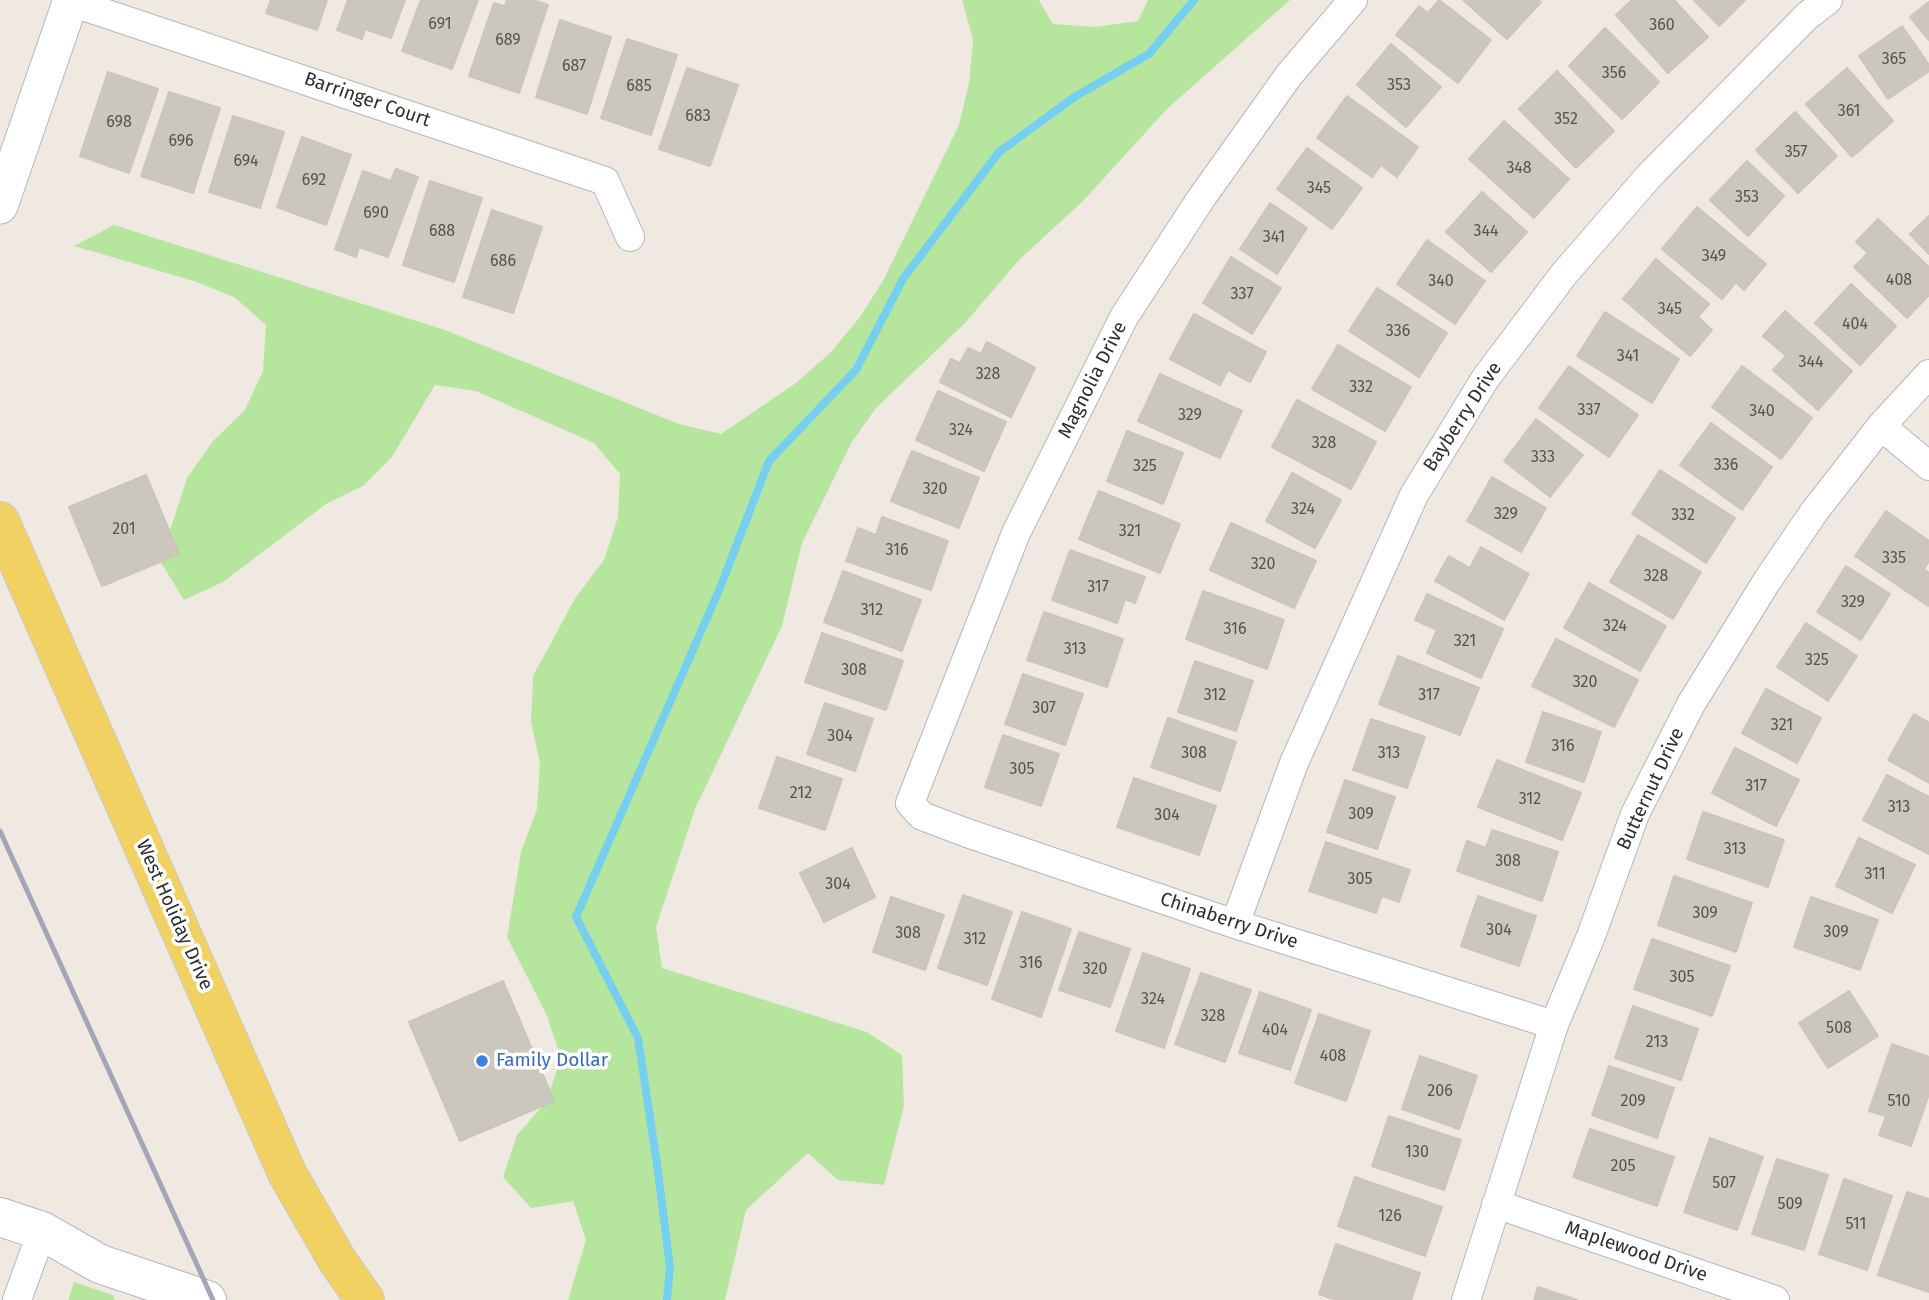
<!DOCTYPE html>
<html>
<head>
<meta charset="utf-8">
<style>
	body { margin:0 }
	canvas { display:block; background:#efe9e1 }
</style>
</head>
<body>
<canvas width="1929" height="1300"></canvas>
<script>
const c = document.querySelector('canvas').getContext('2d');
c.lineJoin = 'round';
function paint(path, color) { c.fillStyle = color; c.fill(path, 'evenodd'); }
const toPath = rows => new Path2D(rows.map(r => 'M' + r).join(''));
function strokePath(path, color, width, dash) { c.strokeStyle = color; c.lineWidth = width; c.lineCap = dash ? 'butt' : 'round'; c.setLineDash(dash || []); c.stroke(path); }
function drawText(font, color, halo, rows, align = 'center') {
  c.font = font + ' "Fira Sans",sans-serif'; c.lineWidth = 7; c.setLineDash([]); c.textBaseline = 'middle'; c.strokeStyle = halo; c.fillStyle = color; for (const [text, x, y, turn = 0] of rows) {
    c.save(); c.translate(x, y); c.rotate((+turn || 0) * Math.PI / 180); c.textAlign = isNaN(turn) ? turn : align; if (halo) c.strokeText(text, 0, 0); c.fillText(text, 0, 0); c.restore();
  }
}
paint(toPath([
	[962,0,1039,0,1053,24,1095,27,1138,21,1148,0,1290,0,1167,109,1083,201,1019,260,965,323,876,408,852,442,802,543,782,626,695,809,656,927,662,968,867,1032,902,1055,904,1106,884,1185,838,1180,808,1153,746,1210,725,1300,568,1300,586,1240,573,1201,531,1208,503,1177,517,1135,546,1102,561,1058,547,1016,507,937,521,852,537,809,540,764,531,721,533,676,576,597,604,560,618,517,620,474,594,443,476,391,435,385,392,457,363,486,326,504,223,582,184,600,160,561,187,478,213,441,245,410,263,371,266,325,234,297,194,281,74,246,114,225,445,330,679,424,721,434,796,383,830,353,860,317,884,279,959,125,969,83,973,40],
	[74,1282,113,1295,115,1300,68,1300]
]), '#b6e59e');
strokePath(toPath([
	[667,1300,670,1267,657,1164,638,1038,576,917,720,588,769,461,856,370,903,279,999,152,1076,96,1149,54,1194,0]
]), '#75cff0', 8);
const building = toPath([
	[271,0,327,0,317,30,266,13,271,0],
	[348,0,405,0,391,38,365,29,362,39,337,30,348,0],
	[421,0,478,0,452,69,402,51,421,0],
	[507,0,533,0,548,5,519,93,469,76,494,3,505,6,507,0],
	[1439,0,1491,40,1458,83,1396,35,1419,6,1428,13,1439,0],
	[1463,0,1538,0,1541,2,1507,39,1463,0],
	[1632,0,1674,0,1708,37,1668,73,1616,15,1632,0],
	[1694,0,1745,0,1719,26,1694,0],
	[1929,2,1929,40,1910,17,1929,2],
	[560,20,611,37,587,114,536,97,560,20],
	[1902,26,1929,65,1929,71,1888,99,1859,56,1902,26],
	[1605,28,1659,82,1622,119,1569,66,1605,28],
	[627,39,677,55,651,135,601,118,627,39],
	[1391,44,1441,87,1406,127,1357,85,1391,44],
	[687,68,738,85,710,166,659,149,687,68],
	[1847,68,1893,121,1852,157,1806,104,1847,68],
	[1557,71,1614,131,1576,168,1519,109,1557,71],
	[108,72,158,89,129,173,80,156,108,72],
	[169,92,220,108,193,193,141,176,169,92],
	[1347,96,1418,147,1397,177,1381,165,1372,177,1317,138,1347,96],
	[1795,112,1837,156,1798,193,1756,150,1795,112],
	[233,116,284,132,260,208,209,192,233,116],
	[1504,121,1569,179,1534,218,1469,159,1504,121],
	[302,137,351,155,326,225,277,207,302,137],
	[1307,148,1362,188,1332,229,1277,189,1307,148],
	[1747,161,1784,196,1748,236,1710,200,1747,161],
	[396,169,418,177,388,257,359,247,356,257,335,249,363,171,391,181,396,169],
	[430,181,482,198,454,282,403,265,430,181],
	[1482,192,1527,232,1491,272,1446,232,1482,192],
	[1270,203,1307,228,1277,274,1240,249,1270,203],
	[1697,207,1766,264,1744,290,1736,282,1722,299,1662,249,1697,207],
	[492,210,542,227,513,313,463,297,492,210],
	[1929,216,1929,254,1910,234,1929,216],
	[1878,219,1929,267,1929,295,1907,318,1854,267,1868,253,1856,242,1878,219],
	[1427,240,1485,281,1455,324,1397,284,1427,240],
	[1231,257,1281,288,1252,334,1203,303,1231,257],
	[1656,259,1709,304,1698,317,1712,330,1690,356,1623,299,1656,259],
	[1851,284,1896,326,1860,365,1815,323,1851,284],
	[1377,288,1447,333,1419,377,1349,331,1377,288],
	[1785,311,1852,371,1818,410,1773,370,1786,356,1763,336,1785,311],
	[1605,312,1679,359,1652,403,1577,356,1605,312],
	[1194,314,1266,352,1250,382,1228,370,1220,385,1170,359,1194,314],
	[987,342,1035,368,1011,417,940,382,951,359,960,363,968,348,981,354,987,342],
	[1338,345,1411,387,1385,431,1312,389,1338,345],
	[1569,366,1638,415,1609,457,1539,408,1569,366],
	[1742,366,1812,418,1781,459,1712,407,1742,366],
	[1160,374,1242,411,1220,458,1138,421,1160,374],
	[938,391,1006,422,984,471,916,440,938,391],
	[1297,400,1376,442,1351,489,1272,447,1297,400],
	[1536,419,1583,455,1550,497,1504,461,1536,419],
	[1711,423,1772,467,1742,510,1680,465,1711,423],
	[1127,431,1183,453,1163,504,1107,481,1127,431],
	[912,451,979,478,959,528,891,501,912,451],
	[1660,470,1735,518,1706,563,1632,514,1660,470],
	[1292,473,1341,500,1315,548,1266,521,1292,473],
	[146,475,179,554,102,586,69,507,146,475],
	[1492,477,1546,508,1521,552,1467,521,1492,477],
	[1099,491,1180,524,1160,573,1079,539,1099,491],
	[1886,511,1929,541,1929,561,1924,569,1929,573,1928,606,1855,556,1886,511],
	[882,517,948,541,931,590,846,561,858,528,876,535,882,517],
	[1231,523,1316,561,1294,608,1210,570,1231,523],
	[1638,535,1701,572,1673,619,1610,582,1638,535],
	[1481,547,1529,574,1504,620,1435,581,1449,556,1470,568,1481,547],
	[1070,550,1145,577,1135,603,1125,599,1117,623,1052,600,1070,550],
	[1846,566,1890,594,1861,640,1817,612,1846,566],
	[843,571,921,600,902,651,824,622,843,571],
	[1589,583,1666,626,1640,671,1564,628,1589,583],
	[1203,591,1284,620,1267,669,1186,639,1203,591],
	[1427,594,1503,629,1481,678,1427,653,1437,630,1415,620,1427,594],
	[1044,612,1123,639,1107,687,1027,660,1044,612],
	[1806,623,1857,656,1828,701,1777,667,1806,623],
	[822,633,903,661,886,710,805,682,822,633],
	[1556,639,1638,680,1614,727,1532,686,1556,639],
	[1398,656,1479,688,1460,735,1379,704,1398,656],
	[1195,661,1253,681,1236,731,1178,712,1195,661],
	[1023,674,1083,694,1065,745,1005,724,1023,674],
	[1766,689,1821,718,1797,763,1742,733,1766,689],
	[825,703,873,719,855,771,807,754,825,703],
	[1543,712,1601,732,1584,782,1526,762,1543,712],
	[1914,714,1929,723,1929,783,1888,760,1914,714],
	[1168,718,1236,742,1220,791,1151,767,1168,718],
	[1371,719,1425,737,1407,788,1353,770,1371,719],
	[1003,735,1059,754,1041,806,985,787,1003,735],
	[1735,748,1799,780,1776,826,1712,793,1735,748],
	[777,757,842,779,825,830,759,808,777,757],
	[1497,760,1581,793,1562,840,1478,807,1497,760],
	[1887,775,1929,797,1929,854,1863,820,1887,775],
	[1134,778,1216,806,1199,855,1117,827,1134,778],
	[1345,780,1395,797,1377,849,1327,832,1345,780],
	[1703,812,1784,840,1768,887,1687,859,1703,812],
	[1492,830,1558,852,1542,901,1457,871,1467,841,1486,848,1492,830],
	[1859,838,1915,865,1892,913,1836,886,1859,838],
	[1326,842,1410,870,1399,902,1382,896,1376,913,1309,891,1326,842],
	[852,848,875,897,824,922,800,873,852,848],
	[1674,876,1752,903,1736,952,1658,925,1674,876],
	[963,895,1012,912,987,985,938,968,963,895],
	[1478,896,1536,916,1519,966,1461,946,1478,896],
	[891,897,944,915,925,970,873,952,891,897],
	[1811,897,1878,920,1860,970,1794,947,1811,897],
	[1022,912,1071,929,1041,1017,992,999,1022,912],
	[1079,932,1130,949,1110,1007,1059,990,1079,932],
	[1652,939,1730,966,1712,1016,1634,989,1652,939],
	[1143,953,1190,969,1164,1048,1116,1031,1143,953],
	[1201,973,1251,990,1225,1062,1175,1044,1201,973],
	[503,981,554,1101,460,1141,409,1022,503,981],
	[1849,991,1878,1036,1828,1068,1799,1023,1849,991],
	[1260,992,1311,1010,1290,1070,1239,1053,1260,992],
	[1633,1006,1698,1029,1681,1080,1615,1058,1633,1006],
	[1319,1014,1370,1031,1346,1101,1295,1083,1319,1014],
	[1892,1044,1929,1057,1929,1094,1911,1146,1879,1135,1886,1116,1869,1111,1892,1044],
	[1420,1056,1477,1076,1459,1129,1402,1109,1420,1056],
	[1609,1066,1674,1088,1657,1138,1592,1115,1609,1066],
	[1389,1116,1461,1140,1444,1190,1372,1166,1389,1116],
	[1590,1129,1674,1157,1657,1206,1573,1177,1590,1129],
	[1710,1138,1763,1157,1737,1230,1684,1212,1710,1138],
	[1777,1159,1828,1175,1804,1250,1752,1234,1777,1159],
	[1355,1177,1442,1207,1425,1256,1338,1226,1355,1177],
	[1844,1179,1892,1196,1867,1270,1819,1254,1844,1179],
	[1907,1192,1929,1199,1929,1292,1878,1275,1907,1192],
	[1336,1244,1420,1273,1411,1300,1336,1300,1319,1294,1336,1244],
	[1538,1287,1577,1300,1534,1300,1538,1287]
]);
paint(building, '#cbc7bf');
strokePath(building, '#cbc5ba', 2);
const minor = toPath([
	[1353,0,1289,75,1200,200,1124,317,1016,533,910,803,922,816,967,833,1235,924,1554,1025],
	[71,2,605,181,630,237],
	[1881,426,1929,466],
	[1235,924,1294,763,1414,495,1485,379,1564,274,1650,175,1807,16,1828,0],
	[1496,1204,1775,1300],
	[17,1300,42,1231],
	[1466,1300,1554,1025,1591,936,1635,814,1691,704,1767,581,1814,512,1881,426,1929,374]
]);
const tertiary = toPath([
	[0,206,71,0]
]);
const secondary = toPath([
	[0,1217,42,1231,100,1264,207,1300]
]);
const primary = toPath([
	[0,521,287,1173,337,1260,365,1300]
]);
strokePath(minor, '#b4b7c1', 30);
strokePath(tertiary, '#b4b7c1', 37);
strokePath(secondary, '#b4b7c1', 40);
strokePath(primary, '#c9c9c9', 40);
strokePath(minor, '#fff', 28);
strokePath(tertiary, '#fff', 35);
strokePath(secondary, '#fff', 38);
strokePath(primary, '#f2d163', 38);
strokePath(toPath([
	[0,831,213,1300]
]), '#a3a6b8', 5);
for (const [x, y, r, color] of [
	[482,1061,7,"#3f7fe0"]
]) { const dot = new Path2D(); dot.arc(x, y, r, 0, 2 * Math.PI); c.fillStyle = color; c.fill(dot); strokePath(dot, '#fff', 2.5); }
drawText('16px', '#555452', null, [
	["691",440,25],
	["360",1662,26],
	["689",508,41],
	["365",1894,60],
	["687",574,67],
	["356",1614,74],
	["353",1399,86],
	["685",639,87],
	["361",1849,112],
	["683",698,117],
	["352",1566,120],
	["698",119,123],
	["696",181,142],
	["357",1796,153],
	["694",246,162],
	["348",1519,169],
	["692",314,181],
	["345",1319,189],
	["353",1747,198],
	["690",376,214],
	["688",442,232],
	["344",1486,232],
	["341",1274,238],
	["349",1714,257],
	["686",503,262],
	["408",1899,281],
	["340",1441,282],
	["337",1242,295],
	["345",1670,310],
	["404",1855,325],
	["336",1398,332],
	["341",1628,357],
	["344",1811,363],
	["328",988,375],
	["332",1361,388],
	["337",1589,411],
	["340",1762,412],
	["329",1190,416],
	["324",961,431],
	["328",1324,444],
	["333",1543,458],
	["336",1726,466],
	["325",1145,467],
	["320",935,490],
	["324",1303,510],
	["329",1506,515],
	["332",1683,516],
	["201",124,530],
	["321",1130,532],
	["316",897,551],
	["335",1894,559],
	["320",1263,565],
	["328",1656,577],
	["317",1098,588],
	["329",1853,603],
	["312",872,611],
	["324",1615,627],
	["316",1235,630],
	["321",1465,642],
	["313",1075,650],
	["325",1817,661],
	["308",854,671],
	["320",1585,683],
	["312",1215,696],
	["317",1429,696],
	["307",1044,709],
	["321",1782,726],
	["304",840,737],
	["316",1563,747],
	["308",1194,754],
	["313",1389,754],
	["305",1022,770],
	["317",1756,787],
	["212",801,794],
	["312",1530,800],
	["313",1899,808],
	["309",1361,815],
	["304",1167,816],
	["313",1735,850],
	["308",1508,862],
	["311",1875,875],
	["305",1360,880],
	["304",838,885],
	["309",1705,914],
	["304",1499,931],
	["309",1836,933],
	["308",908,934],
	["312",975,940],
	["316",1031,964],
	["320",1095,970],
	["305",1682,978],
	["324",1153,1000],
	["328",1213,1017],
	["508",1839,1029],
	["404",1275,1031],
	["213",1657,1043],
	["408",1333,1057],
	["206",1440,1092],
	["209",1633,1102],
	["510",1899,1102],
	["130",1417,1153],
	["205",1623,1167],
	["507",1724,1184],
	["509",1790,1205],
	["126",1390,1217],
	["511",1856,1225]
]);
drawText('19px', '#2e2e2e', '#fff', [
	["Barringer Court",367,100,19],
	["Magnolia Drive",1093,380,-63],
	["Bayberry Drive",1463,417,-57],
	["Butternut Drive",1651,789,-65],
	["West Holiday Drive",174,915,66],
	["Chinaberry Drive",1229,921,18],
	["Maplewood Drive",1636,1252,19]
]);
drawText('19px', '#366cbe', '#fff', [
	["Family Dollar",496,1061]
], 'left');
</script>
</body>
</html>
